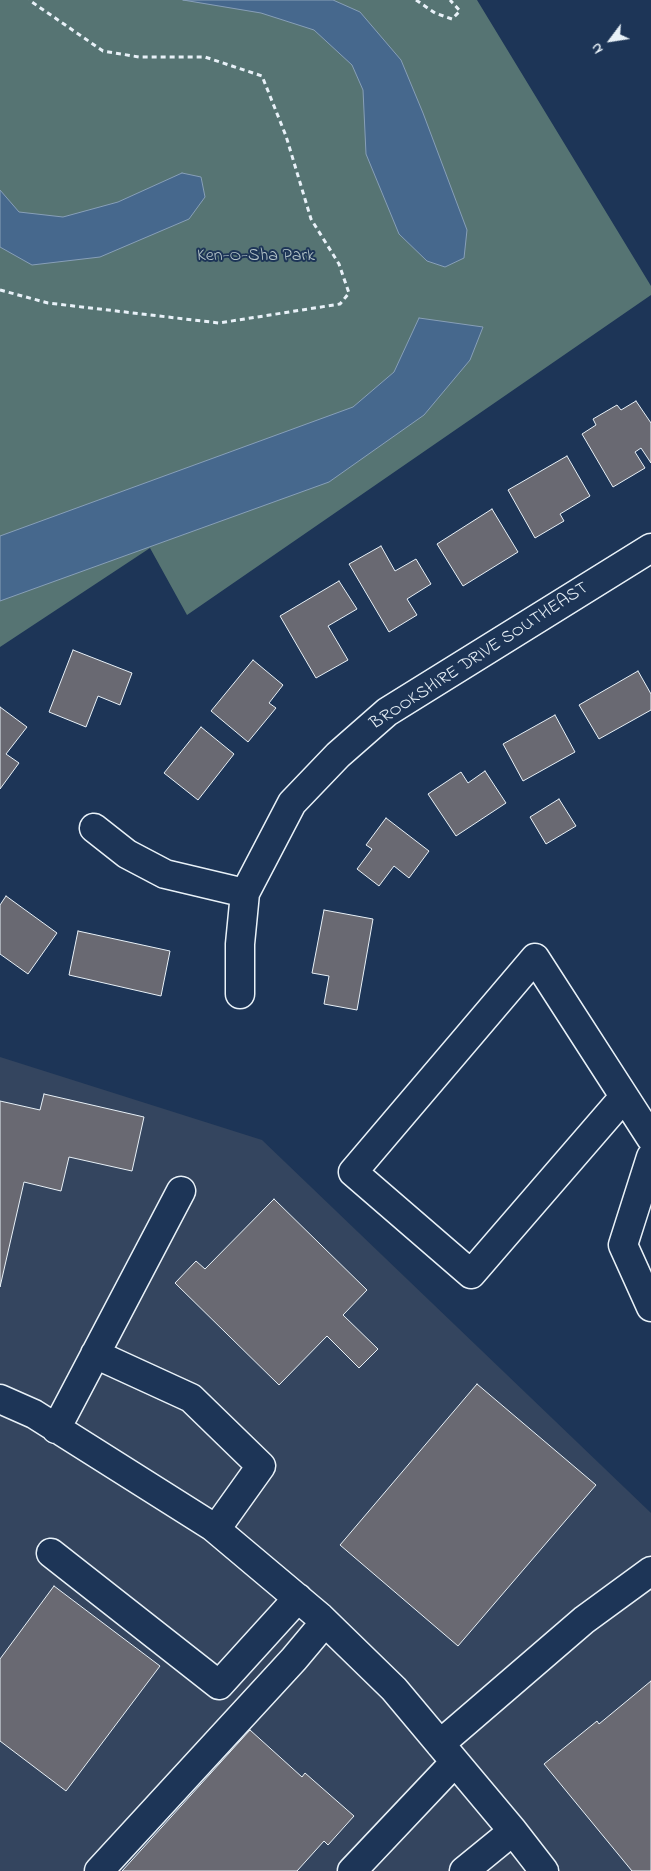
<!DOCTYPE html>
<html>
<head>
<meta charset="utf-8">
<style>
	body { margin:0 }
	#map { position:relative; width:651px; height:1871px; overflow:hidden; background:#1d3557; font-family:"Indie Flower",sans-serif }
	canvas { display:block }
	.north { position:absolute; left:586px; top:15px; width:50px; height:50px; -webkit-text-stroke:4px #1d3557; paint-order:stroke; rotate:239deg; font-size:14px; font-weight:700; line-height:20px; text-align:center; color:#e8f1f8 }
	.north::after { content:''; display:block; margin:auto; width:18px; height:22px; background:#e8f1f8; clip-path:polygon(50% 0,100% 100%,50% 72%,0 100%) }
</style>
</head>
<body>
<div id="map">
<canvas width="651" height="1871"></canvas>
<div class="north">N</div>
</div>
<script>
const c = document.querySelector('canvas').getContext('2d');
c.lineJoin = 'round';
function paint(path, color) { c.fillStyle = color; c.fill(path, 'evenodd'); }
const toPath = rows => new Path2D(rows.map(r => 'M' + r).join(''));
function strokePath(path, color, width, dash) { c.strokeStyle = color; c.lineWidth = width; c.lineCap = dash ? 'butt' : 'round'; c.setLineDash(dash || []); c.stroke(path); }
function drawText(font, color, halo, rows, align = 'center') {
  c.font = font + ' "Indie Flower",sans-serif'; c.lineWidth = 4; c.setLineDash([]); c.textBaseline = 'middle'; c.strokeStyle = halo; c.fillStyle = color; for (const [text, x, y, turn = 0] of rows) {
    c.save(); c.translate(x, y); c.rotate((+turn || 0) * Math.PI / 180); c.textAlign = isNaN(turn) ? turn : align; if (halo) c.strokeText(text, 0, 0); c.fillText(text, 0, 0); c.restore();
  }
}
paint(toPath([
	[0,1057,262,1140,651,1513,651,1871,0,1871]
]), '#34455f');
paint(toPath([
	[0,0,477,0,651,286,651,295,187,615,150,548,0,647]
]), '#567473');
const water = toPath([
	[183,0,333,0,360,12,401,60,423,113,467,230,464,258,445,267,427,261,399,234,366,154,363,90,352,65,314,30,261,13,183,0],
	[182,173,201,177,205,197,189,219,100,257,32,265,0,247,0,190,19,212,63,217,118,202,182,173],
	[419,318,483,327,470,360,424,415,329,482,0,601,0,536,353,407,394,372,419,318]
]);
paint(water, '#46688d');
strokePath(water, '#879fb8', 1);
const building = toPath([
	[636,401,651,423,651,463,641,448,635,452,645,468,613,487,582,434,596,425,593,419,617,405,621,410,636,401],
	[567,456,590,496,560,514,564,521,535,538,508,490,567,456],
	[492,509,518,552,463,586,437,544,492,509],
	[381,546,395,571,416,559,431,584,407,599,417,615,389,632,349,564,381,546],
	[339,581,357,609,328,626,348,660,316,678,280,616,339,581],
	[73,650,132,673,120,705,98,696,86,727,49,712,73,650],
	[253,660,283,685,269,703,276,708,248,742,211,711,253,660],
	[638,671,651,694,651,710,599,739,579,705,638,671],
	[0,707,27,727,6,754,19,763,0,789,0,707],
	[555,715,575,752,523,781,503,744,555,715],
	[201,727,234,754,198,800,164,773,201,727],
	[485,771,506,803,456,836,428,794,461,772,468,783,485,771],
	[559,799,576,826,546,844,530,817,559,799],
	[386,818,429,851,409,878,394,866,379,886,357,869,372,849,366,845,386,818],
	[6,896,57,933,28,974,0,954,0,905,6,896],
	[324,910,373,919,357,1010,324,1004,329,976,312,973,324,910],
	[78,931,170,951,161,996,69,975,78,931],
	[44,1094,144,1117,132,1171,69,1157,61,1191,24,1182,0,1287,0,1101,40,1110,44,1094],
	[274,1199,367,1290,343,1315,378,1349,359,1368,327,1336,279,1385,175,1283,196,1261,205,1269,274,1199],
	[477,1384,596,1485,458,1646,340,1545,477,1384],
	[54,1586,160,1666,66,1791,0,1741,0,1659,54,1586],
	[651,1681,651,1871,632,1871,544,1764,597,1721,599,1724,651,1681],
	[250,1730,302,1777,305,1773,354,1816,328,1845,324,1841,297,1871,122,1871,250,1730]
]);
paint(building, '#696972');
strokePath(building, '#e8f1f8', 1);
const minor = toPath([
	[94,828,127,854,165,874,245,893],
	[240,994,240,944,245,893,292,803,338,755,387,712,651,548],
	[624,1097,471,1274,353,1172,535,958,651,1138],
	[651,1157,623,1245,651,1307],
	[95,1354,191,1398,261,1466,216,1529],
	[0,1399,34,1414,213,1527,320,1617,394,1689,513,1831,544,1871],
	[56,1429,181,1191],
	[51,1553,219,1685,298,1598],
	[440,1744,584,1620,651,1571],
	[99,1871,294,1659,325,1622],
	[352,1871,455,1762],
	[464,1871,513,1831]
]);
strokePath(minor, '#e8f1f8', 31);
strokePath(toPath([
	[416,0,435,13,452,19,460,11,450,0],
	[0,290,48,303,219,323,340,304,349,293,339,264,311,219,286,136,262,76,205,57,139,57,103,51,29,0]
]), '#e8f1f8', 3, [5, 4]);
strokePath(minor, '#1d3557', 28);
drawText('18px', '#b5c5c9', '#1d3557', [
	["Ken-O-Sha Park",256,257]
]);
drawText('18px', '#e8f1f8', '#1d3557', [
	["BROOKSHIRE DRIVE SOUTHEAST",480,657,-33]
]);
</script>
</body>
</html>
